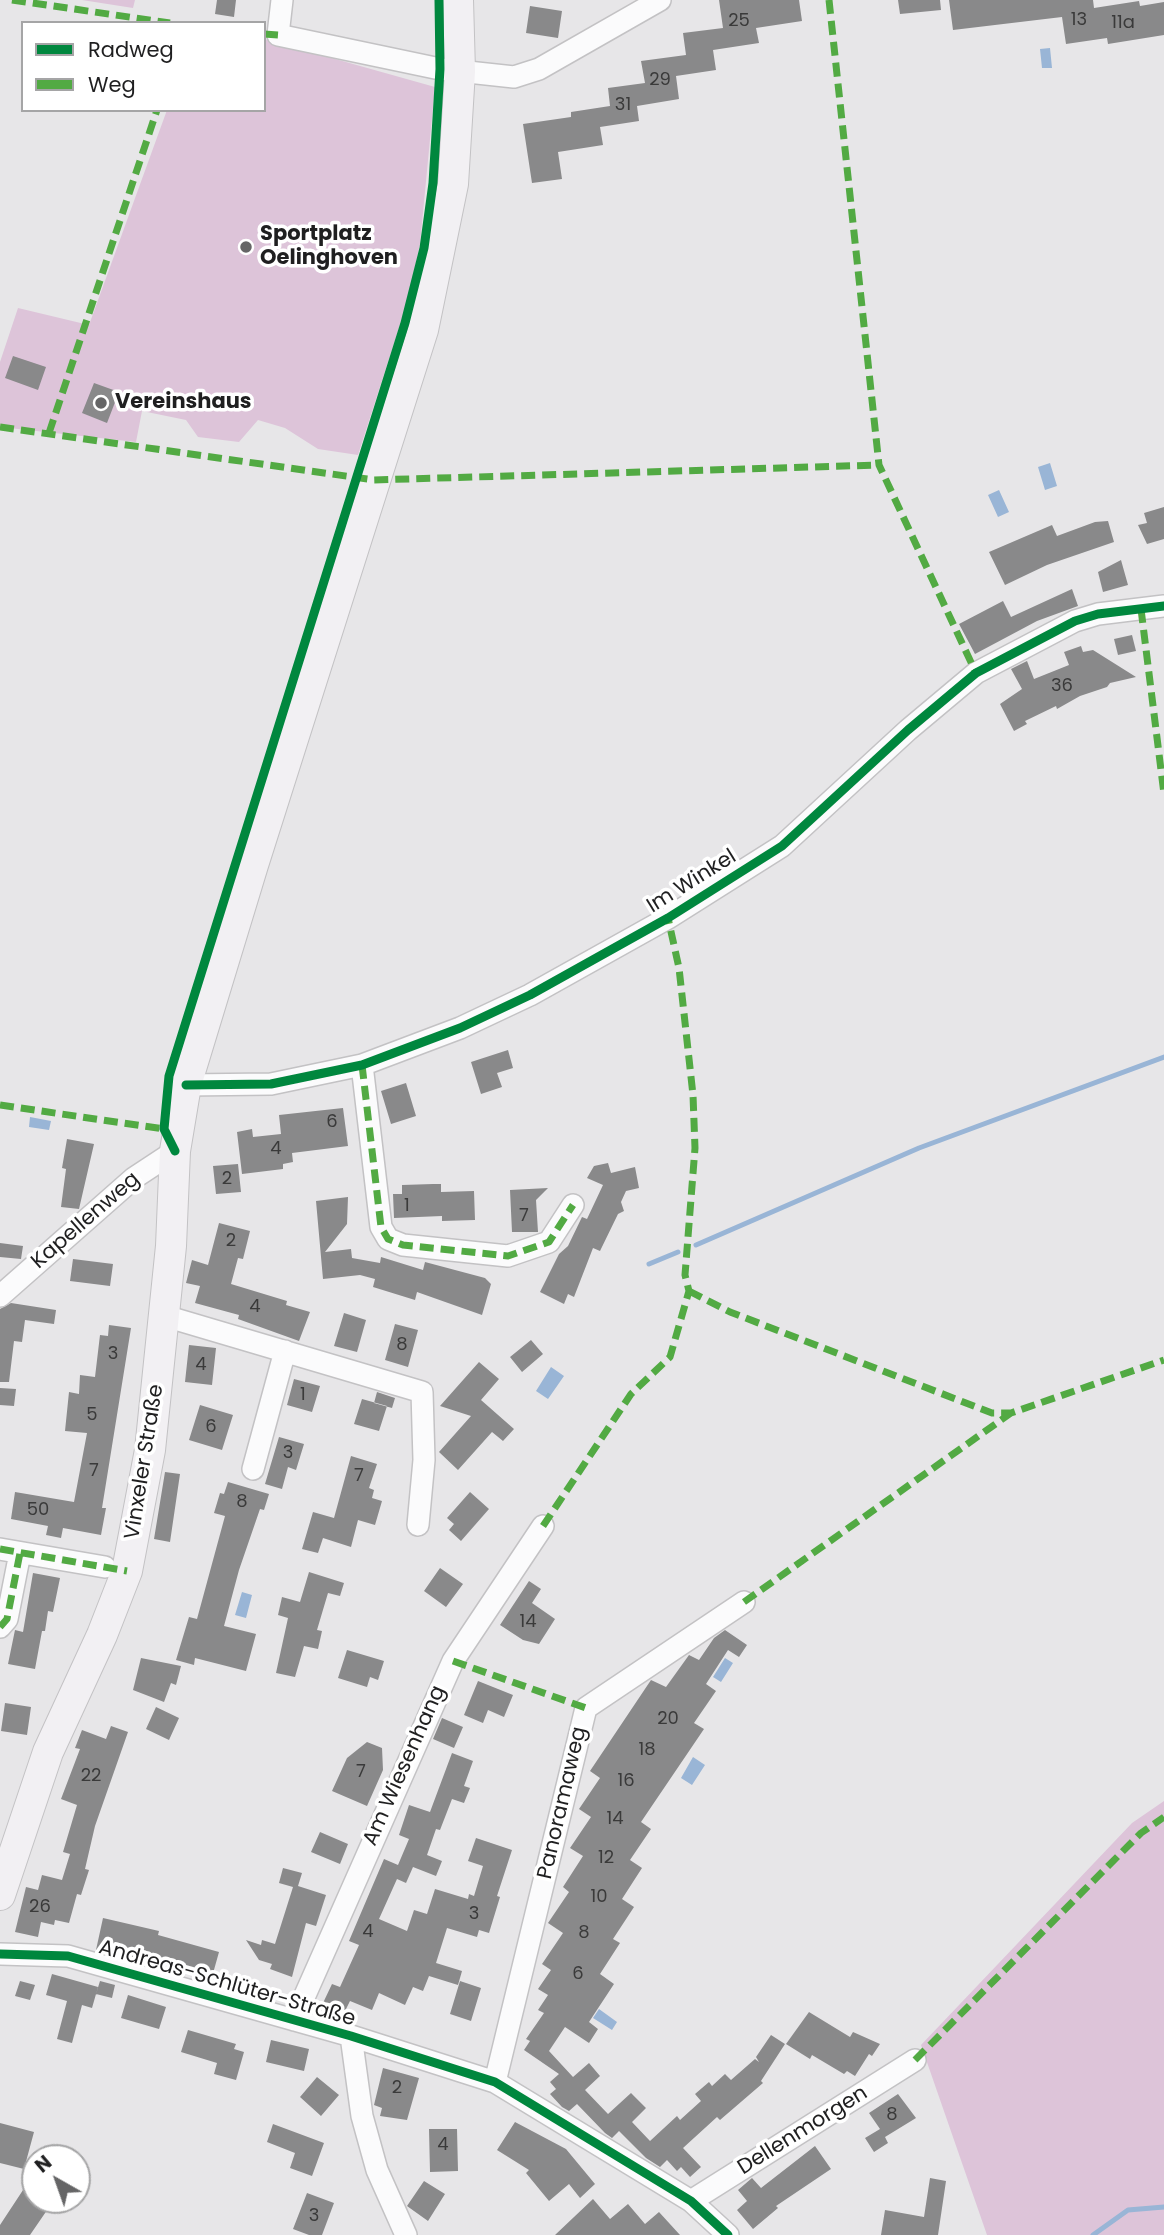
<!DOCTYPE html>
<html>
<head>
<meta charset="utf-8">
<style>
	body { margin:0 }
	#map { position:relative; width:1164px; height:2235px; overflow:hidden; background:#e7e6e8; font-family:Poppins,sans-serif }
	canvas { display:block }
	.legend { position:absolute; left:21px; top:21px; width:245px; height:91px; box-sizing:border-box; background:#fff; border:2px solid #a5a5a6; margin:0; padding:9px 12px; list-style:none; font-size:21px; color:#1f1f20 }
	.legend li { display:flex; align-items:center; gap:14px; height:35px }
	.legend b { width:35px; border:2px solid #a5a5a6 }
	.north { position:absolute; left:21px; top:2144px; width:70px; height:70px; box-sizing:border-box; background:#fff; border:2px solid #a5a5a6; border-radius:50%; rotate:320deg; font-size:19px; font-weight:700; line-height:28px; text-align:center; color:#1f1f20 }
	.north::after { content:''; display:block; margin:auto; width:24px; height:32px; background:#656566; clip-path:polygon(50% 0,100% 100%,50% 72%,0 100%) }
</style>
</head>
<body>
<div id="map">
<canvas width="1164" height="2235"></canvas>
<ul class="legend">
<li><b style="height:9px;background:#00873e"></b>Radweg</li>
<li><b style="height:9px;background:#52aa43"></b>Weg</li>
</ul>
<div class="north">N</div>
</div>
<script>
const c = document.querySelector('canvas').getContext('2d');
c.lineJoin = 'round';
function paint(path, color) { c.fillStyle = color; c.fill(path, 'evenodd'); }
const toPath = rows => new Path2D(rows.map(r => 'M' + r).join(''));
function strokePath(path, color, width, dash) { c.strokeStyle = color; c.lineWidth = width; c.lineCap = dash ? 'butt' : 'round'; c.setLineDash(dash || []); c.stroke(path); }
function drawText(font, color, halo, rows, align = 'center') {
  c.font = font + ' Poppins,sans-serif'; c.lineWidth = 7; c.setLineDash([]); c.textBaseline = 'middle'; c.strokeStyle = halo; c.fillStyle = color; for (const [text, x, y, turn = 0] of rows) {
    c.save(); c.translate(x, y); c.rotate((+turn || 0) * Math.PI / 180); c.textAlign = isNaN(turn) ? turn : align; if (halo) c.strokeText(text, 0, 0); c.fillText(text, 0, 0); c.restore();
  }
}
paint(toPath([
	[82,0,135,0,133,8],
	[264,39,435,87,420,244,407,303,358,455,318,449,285,428,258,420,239,442,198,437,186,420,142,411,136,442,0,427,0,362,18,308,89,325,167,110,264,110],
	[1164,1801,1164,2235,987,2235,921,2045,1132,1823]
]), '#ddc4d9');
paint(toPath([
	[1050,48,1052,68,1042,68,1040,49],
	[1050,463,1057,486,1045,490,1038,467],
	[999,490,1009,512,998,517,988,495],
	[30,1117,51,1121,49,1130,29,1127],
	[551,1367,564,1376,548,1399,536,1391],
	[242,1592,252,1595,246,1618,235,1615],
	[725,1658,733,1663,721,1682,713,1677],
	[693,1757,705,1765,692,1785,681,1778],
	[599,2009,617,2022,612,2030,593,2018]
]), '#99b5d6');
strokePath(toPath([
	[696,1245,919,1148,1164,1057],
	[649,1264,678,1252],
	[1093,2235,1128,2210,1164,2207]
]), '#99b5d6', 5);
paint(toPath([
	[217,0,236,0,234,17,215,14],
	[719,0,799,0,802,21,756,28,759,43,713,50,716,70,676,76,679,99,637,106,639,121,600,127,603,145,558,152,562,179,532,183,523,124,571,117,571,112,610,106,608,88,645,83,641,61,686,55,683,33,723,28],
	[898,0,940,0,941,10,900,14],
	[949,0,1093,0,1094,8,1139,1,1140,6,1164,2,1164,35,1108,44,1107,38,1066,44,1062,17,953,30],
	[530,6,562,11,558,38,526,33],
	[13,356,46,367,38,390,5,378],
	[94,383,119,392,107,423,82,413],
	[1164,507,1164,539,1147,544,1138,525,1147,523,1144,513],
	[1108,521,1114,542,1047,565,1005,585,989,552,1052,525,1057,536,1095,522],
	[1121,560,1128,585,1103,592,1098,572],
	[1072,589,1078,606,1037,621,975,654,959,624,1003,601,1011,617],
	[1132,635,1136,651,1118,655,1114,639],
	[1081,646,1083,652,1093,650,1136,677,1110,683,1107,687,1080,696,1057,709,1056,706,1025,721,1027,724,1014,731,1000,704,1022,689,1011,669,1027,661,1034,679,1069,665,1064,652],
	[508,1050,513,1068,497,1073,502,1087,481,1094,471,1062],
	[406,1083,416,1116,391,1124,381,1091],
	[343,1108,348,1146,292,1153,293,1162,283,1164,283,1169,242,1174,237,1132,252,1129,253,1137,281,1134,279,1115],
	[67,1139,94,1144,79,1209,61,1207,66,1169,62,1168],
	[608,1163,611,1173,635,1167,639,1188,626,1191,621,1202,624,1211,618,1214,600,1251,593,1248,574,1297,568,1294,564,1304,540,1292,559,1254,568,1246,582,1217,587,1219,603,1185,587,1178,594,1166],
	[238,1164,241,1192,216,1194,213,1166],
	[433,1184,441,1184,441,1192,474,1191,475,1220,442,1221,442,1216,394,1218,393,1194,402,1194,402,1185],
	[548,1188,536,1200,538,1232,512,1232,510,1190],
	[348,1197,347,1224,325,1252,351,1249,352,1258,380,1263,381,1257,423,1270,425,1262,485,1278,491,1284,482,1315,417,1292,415,1300,373,1287,375,1279,360,1275,323,1279,316,1201],
	[219,1223,250,1231,243,1259,238,1258,231,1284,287,1301,286,1305,310,1312,299,1341,238,1319,239,1315,195,1303,200,1286,186,1283,192,1260,208,1265],
	[0,1243,23,1246,21,1259,0,1257],
	[73,1259,113,1264,110,1286,70,1281],
	[11,1303,56,1310,54,1324,25,1320,22,1342,14,1341,9,1382,0,1382,0,1309],
	[344,1313,366,1320,357,1352,334,1346],
	[395,1324,418,1330,408,1367,385,1360],
	[109,1325,131,1328,102,1508,106,1508,101,1535,63,1528,61,1538,46,1535,48,1526,11,1519,15,1492,74,1502,87,1433,65,1431,69,1392,79,1394,80,1375,95,1377,100,1335,108,1336],
	[531,1340,543,1354,522,1372,510,1357],
	[189,1345,216,1348,212,1385,185,1382],
	[479,1362,499,1379,481,1400,514,1429,503,1441,492,1432,458,1470,439,1452,471,1416,440,1406],
	[294,1379,320,1386,312,1412,287,1405],
	[0,1388,16,1389,14,1406,0,1405],
	[377,1392,395,1398,392,1408,374,1403],
	[362,1399,387,1406,379,1431,354,1424],
	[200,1405,233,1415,222,1450,189,1440],
	[279,1437,304,1444,296,1470,288,1467,282,1489,265,1484],
	[351,1456,377,1464,369,1488,374,1490,372,1498,382,1501,375,1525,358,1520,351,1547,323,1538,318,1553,302,1549,313,1512,334,1518],
	[165,1472,180,1474,170,1542,154,1539],
	[228,1482,269,1494,264,1510,260,1509,239,1570,224,1626,256,1634,246,1671,195,1658,194,1665,176,1660,189,1617,197,1619,225,1516,214,1513,220,1493,224,1494],
	[470,1492,489,1509,461,1541,449,1530,454,1524,447,1518],
	[440,1568,463,1584,446,1607,424,1591],
	[309,1572,344,1583,340,1596,328,1593,317,1630,322,1631,318,1649,304,1646,295,1677,276,1673,288,1618,278,1615,282,1597,300,1602],
	[33,1573,60,1578,53,1612,48,1611,45,1631,42,1631,35,1669,8,1664,15,1630,23,1632],
	[529,1581,541,1589,532,1603,555,1619,539,1644,523,1640,500,1625],
	[725,1630,747,1645,739,1657,728,1650,706,1684,716,1691,694,1723,704,1729,641,1822,651,1829,630,1860,642,1868,622,1899,634,1907,613,1939,620,1943,600,1974,614,1984,589,2022,598,2029,589,2043,565,2027,549,2051,573,2077,589,2063,600,2076,585,2090,608,2114,631,2093,646,2108,632,2122,650,2141,677,2116,680,2120,701,2101,695,2094,709,2082,712,2086,725,2074,731,2080,755,2059,759,2062,756,2057,771,2035,785,2044,761,2081,763,2083,720,2120,717,2117,683,2148,701,2167,690,2177,681,2167,677,2171,667,2160,660,2167,646,2158,619,2131,612,2138,605,2133,577,2104,569,2111,562,2107,550,2094,556,2089,550,2082,559,2074,524,2050,530,2041,526,2039,544,2013,538,2010,548,1995,538,1989,551,1970,542,1964,563,1933,548,1923,569,1892,563,1887,583,1856,570,1848,591,1817,579,1809,600,1778,590,1771,651,1680,666,1687,689,1655,699,1660,714,1638],
	[347,1650,384,1661,378,1680,370,1677,367,1687,338,1678],
	[141,1658,181,1666,176,1685,171,1683,164,1702,133,1690],
	[478,1681,513,1695,504,1717,488,1710,483,1723,464,1715],
	[5,1703,31,1707,27,1735,1,1731],
	[156,1707,179,1718,169,1740,146,1729],
	[442,1718,463,1727,454,1748,433,1739],
	[111,1726,128,1732,95,1826,85,1869,89,1870,81,1895,77,1894,69,1923,55,1920,54,1925,41,1922,38,1937,15,1932,26,1887,38,1890,42,1875,62,1880,70,1854,63,1852,77,1805,61,1799,80,1749,75,1748,82,1730,106,1739],
	[367,1742,382,1748,383,1770,367,1806,332,1791,347,1758],
	[452,1753,473,1761,464,1786,470,1788,464,1803,452,1799,440,1830,436,1829,427,1855,442,1861,436,1876,413,1867,406,1883,397,1879,379,1919,407,1931,414,1910,427,1914,435,1889,468,1899,469,1894,474,1896,483,1866,468,1861,476,1838,512,1850,497,1896,500,1897,489,1933,479,1930,477,1937,447,1928,436,1963,462,1971,458,1985,429,1976,423,1991,413,1987,405,2005,379,1993,372,2010,350,2001,344,2013,323,2003,332,1984,340,1987,359,1945,349,1941,384,1859,398,1865,409,1839,399,1835,409,1805,430,1812],
	[320,1832,348,1844,340,1864,311,1852],
	[283,1868,302,1873,298,1886,326,1895,316,1926,306,1923,292,1977,270,1969,272,1964,259,1960,246,1940,261,1945,262,1940,275,1944,293,1887,279,1883],
	[103,1918,159,1931,158,1935,219,1952,212,1977,153,1959,151,1964,96,1950],
	[52,1974,98,1987,92,2008,82,2005,72,2043,57,2039,67,2001,46,1995],
	[20,1981,35,1985,30,2000,15,1996],
	[100,1981,115,1985,112,1998,96,1994],
	[460,1981,481,1988,471,2021,450,2014],
	[128,1995,166,2007,159,2029,121,2018],
	[809,2012,850,2037,853,2032,880,2044,872,2056,869,2054,855,2076,847,2071,844,2074,812,2055,810,2059,786,2044],
	[188,2030,236,2044,234,2049,244,2052,236,2080,214,2074,217,2063,181,2052],
	[271,2040,309,2049,304,2071,266,2062],
	[383,2068,419,2078,407,2120,380,2116,382,2108,374,2105],
	[317,2077,339,2095,321,2116,300,2097],
	[898,2094,916,2118,885,2137,888,2143,874,2152,865,2138,880,2129,869,2113],
	[515,2122,566,2149,595,2184,580,2198,569,2184,549,2201,526,2173,529,2170,497,2150],
	[0,2123,34,2132,24,2169,0,2163],
	[273,2124,324,2143,312,2176,290,2168,295,2153,267,2142],
	[429,2129,457,2129,458,2171,430,2172],
	[815,2146,831,2169,776,2206,778,2208,753,2229,737,2210,747,2201,738,2190,752,2178,761,2188],
	[930,2178,946,2181,938,2235,881,2235,885,2210,924,2217],
	[424,2181,445,2194,428,2221,407,2206],
	[25,2187,35,2190,35,2200,54,2200,30,2235,0,2235,0,2225],
	[307,2193,334,2203,322,2235,309,2235,293,2229],
	[593,2199,610,2219,628,2204,645,2224,659,2212,680,2235,555,2235]
]), '#89898a');
const minor = toPath([
	[282,0,278,35,440,69,514,77,539,69,660,0],
	[362,1065,381,1227,388,1239,403,1245,508,1256,549,1242,573,1205],
	[186,1085,271,1084,362,1065,460,1028,530,995,668,918,782,846,908,730,976,673,1075,621,1098,614,1164,606],
	[0,1296,134,1178,175,1151],
	[165,1316,422,1392,424,1460,418,1525],
	[253,1469,285,1351],
	[0,1549,105,1567],
	[0,1627,7,1619,20,1553],
	[0,1954,68,1956,351,2036,495,2082,691,2201,728,2235],
	[294,2020,453,1661,543,1526],
	[351,2036,362,2116,377,2170,406,2235],
	[495,2082,586,1708,744,1602],
	[691,2201,915,2060]
]);
const secondary = toPath([
	[0,1895,48,1752,102,1635,127,1571,150,1450,171,1246,175,1151,186,1085,253,865,423,330,453,184,460,71,458,0]
]);
strokePath(minor, '#c3c2c4', 24);
strokePath(secondary, '#c3c2c4', 32);
strokePath(minor, '#fbfbfc', 21);
strokePath(secondary, '#f2f0f3', 30);
strokePath(toPath([
	[12,0,170,23],
	[829,0,879,465,976,673],
	[264,34,278,35],
	[0,427,374,480,879,465],
	[49,433,157,110],
	[1141,609,1164,794],
	[362,1065,381,1227,388,1239,403,1245,508,1256,549,1242,573,1205],
	[0,1105,164,1129],
	[689,1291,730,1312,992,1413,1011,1413,1164,1360],
	[543,1526,631,1394,670,1357,689,1291,685,1275,695,1148,693,1095,679,968,668,918],
	[0,1549,127,1571],
	[744,1602,1011,1413],
	[0,1627,7,1619,20,1553],
	[453,1661,586,1708],
	[915,2060,1141,1833,1164,1817]
]), '#52aa43', 7, [14, 7]);
strokePath(toPath([
	[186,1085,271,1084,362,1065,460,1028,530,995,668,918,782,846,908,730,976,673,1075,621,1098,614,1164,606],
	[175,1151,164,1129,169,1076,405,323,424,248,433,183,440,69,439,0],
	[0,1954,68,1956,351,2036,495,2082,691,2201,728,2235]
]), '#00873e', 9);
for (const [x, y, r, color] of [
	[246,247,7,"#656566"],
	[101,403,7,"#656566"]
]) { const dot = new Path2D(); dot.arc(x, y, r, 0, 2 * Math.PI); c.fillStyle = color; c.fill(dot); strokePath(dot, '#fff', 2.5); }
drawText('18px', '#3a3a3a', null, [
	["13",1079,20],
	["25",739,21],
	["11a",1123,23],
	["29",660,80],
	["31",623,105],
	["36",1062,686],
	["6",332,1122],
	["4",276,1149],
	["2",227,1179],
	["1",407,1206],
	["7",524,1216],
	["2",231,1241],
	["4",255,1307],
	["8",402,1345],
	["3",113,1354],
	["4",201,1365],
	["1",303,1395],
	["5",92,1415],
	["6",211,1427],
	["3",288,1453],
	["7",94,1471],
	["7",359,1476],
	["8",242,1502],
	["50",38,1510],
	["14",528,1622],
	["20",668,1719],
	["18",647,1750],
	["7",361,1772],
	["22",91,1776],
	["16",626,1781],
	["14",615,1819],
	["12",606,1858],
	["10",599,1897],
	["26",40,1907],
	["3",474,1914],
	["4",368,1932],
	["8",584,1933],
	["6",578,1974],
	["2",397,2088],
	["8",892,2115],
	["4",443,2145],
	["3",314,2216]
]);
drawText('bold 21px', '#1f1f20', '#fff', [
	["Sportplatz",260,235],
	["Oelinghoven",260,259],
	["Vereinshaus",115,403]
], 'left');
drawText('21px', '#1f1f20', '#fff', [
	["Im Winkel",692,882,-32],
	["Kapellenweg",86,1221,-41],
	["Vinxeler Straße",145,1462,-81],
	["Am Wiesenhang",405,1766,-66],
	["Panoramaweg",563,1803,-77],
	["Andreas-Schlüter-Straße",227,1984,16],
	["Dellenmorgen",803,2131,-32]
]);
</script>
</body>
</html>
